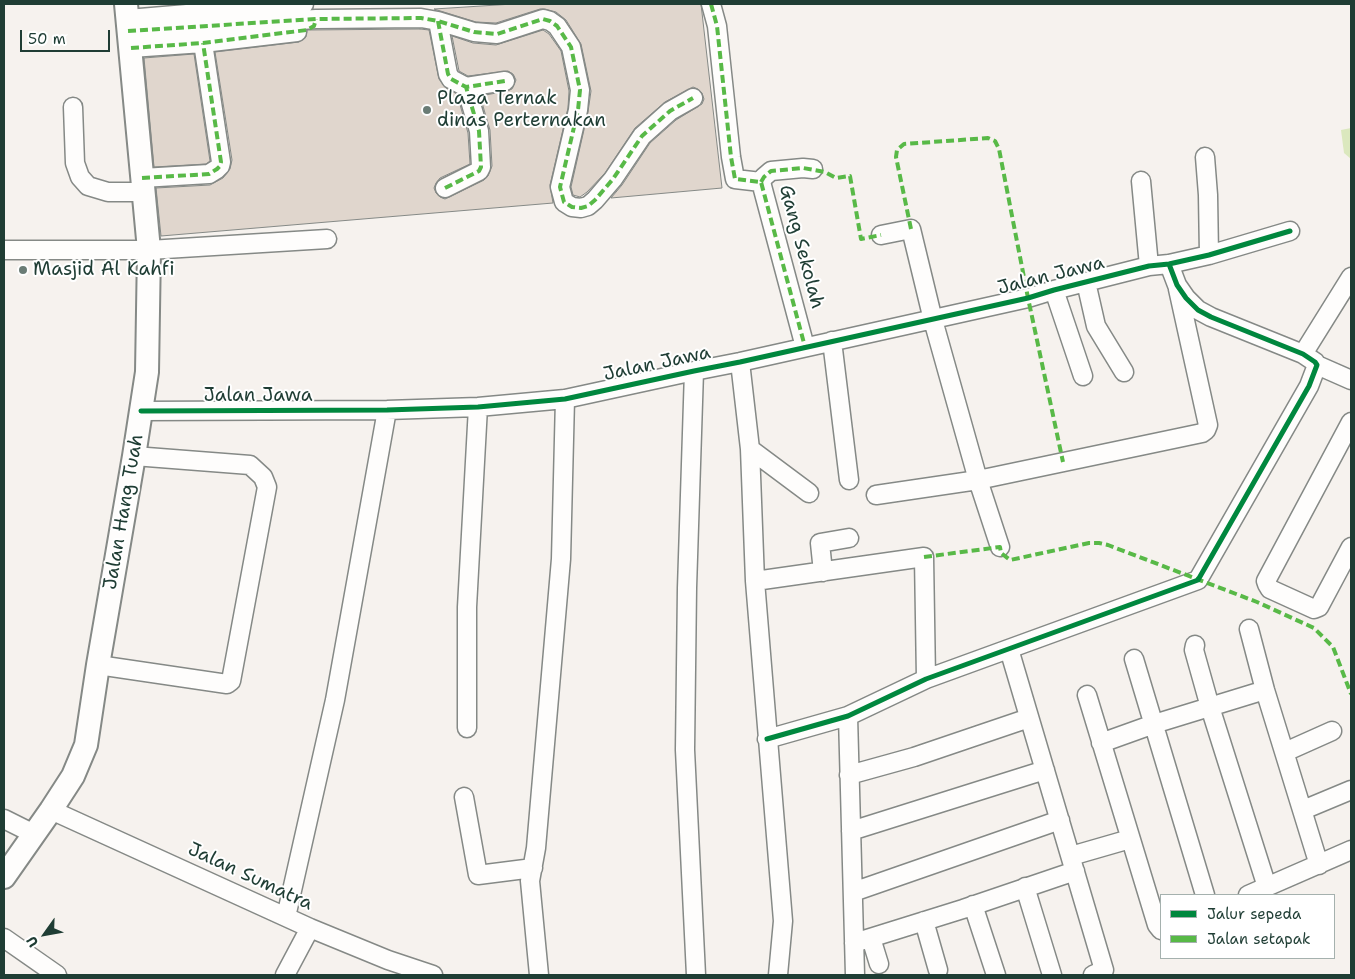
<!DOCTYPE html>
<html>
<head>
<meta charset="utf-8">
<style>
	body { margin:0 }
	#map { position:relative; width:1355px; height:979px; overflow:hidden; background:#f6f2ee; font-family:"Shantell Sans",sans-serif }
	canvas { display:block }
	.frame { position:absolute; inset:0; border:5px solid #1f3d34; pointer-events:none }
	.legend { position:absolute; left:1160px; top:894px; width:175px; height:65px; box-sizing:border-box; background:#fff; border:1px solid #a5b1ae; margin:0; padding:6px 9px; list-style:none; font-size:15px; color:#1f3d34 }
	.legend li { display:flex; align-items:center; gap:10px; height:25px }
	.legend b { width:25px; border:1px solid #a5b1ae }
	.north { position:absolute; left:20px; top:909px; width:50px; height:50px; -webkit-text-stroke:4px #fff; paint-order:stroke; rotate:238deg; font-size:14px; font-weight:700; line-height:20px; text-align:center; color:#1f3d34 }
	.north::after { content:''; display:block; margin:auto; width:18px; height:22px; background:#1f3d34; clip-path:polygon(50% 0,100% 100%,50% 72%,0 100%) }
	.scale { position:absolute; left:20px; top:30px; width:90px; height:22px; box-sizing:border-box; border:2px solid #1f3d34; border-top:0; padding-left:6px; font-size:15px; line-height:18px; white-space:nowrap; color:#1f3d34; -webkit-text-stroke:4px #fff; paint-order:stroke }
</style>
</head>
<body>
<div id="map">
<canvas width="1355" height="979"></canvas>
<div class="frame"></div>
<ul class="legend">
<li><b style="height:6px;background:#00873e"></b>Jalur sepeda</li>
<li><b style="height:6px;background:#58b947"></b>Jalan setapak</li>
</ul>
<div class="north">U</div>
<div class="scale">50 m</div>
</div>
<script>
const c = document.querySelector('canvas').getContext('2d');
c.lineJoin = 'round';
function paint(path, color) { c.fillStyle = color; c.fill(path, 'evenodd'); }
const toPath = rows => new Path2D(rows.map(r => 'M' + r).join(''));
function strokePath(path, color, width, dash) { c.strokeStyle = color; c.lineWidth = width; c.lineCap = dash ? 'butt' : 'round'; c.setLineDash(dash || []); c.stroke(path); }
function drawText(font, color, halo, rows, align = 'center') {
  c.font = font + ' "Shantell Sans",sans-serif'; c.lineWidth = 4; c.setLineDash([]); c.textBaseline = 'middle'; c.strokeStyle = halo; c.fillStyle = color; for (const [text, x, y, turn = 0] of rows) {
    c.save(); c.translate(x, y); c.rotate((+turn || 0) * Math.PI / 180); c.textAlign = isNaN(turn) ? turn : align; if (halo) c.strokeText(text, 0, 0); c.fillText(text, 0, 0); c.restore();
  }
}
paint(toPath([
	[1351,128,1351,159,1344,153,1341,130]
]), '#dbe8be');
const building = toPath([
	[513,4,701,4,722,188,611,198,622,185,650,143,676,120,702,104,704,99,702,93,698,89,693,87,665,102,635,128,605,173,587,192,580,197,573,195,571,187,588,112,591,91,581,44,566,20,556,12,545,9,540,9,496,23,476,22,434,9,513,4],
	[420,29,429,30,439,79,446,88,457,94,468,133,470,164,440,178,436,183,434,188,436,193,440,197,445,199,484,180,488,176,492,166,490,130,480,96,507,91,512,89,516,80,513,74,508,71,468,76,459,71,452,36,473,43,496,45,543,30,549,34,561,51,569,91,568,108,550,185,553,203,161,236,156,188,210,185,223,178,230,169,232,160,215,52,299,42,306,37,307,30,420,29],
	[194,54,210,161,206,164,154,167,144,58,194,54]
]);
paint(building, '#e0d6cd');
strokePath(building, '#858986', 1);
const minor = toPath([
	[711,4,717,26,731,157,735,179,761,182,805,347],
	[128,19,304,4],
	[438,21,448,74,451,79,466,87,505,81],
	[128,31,316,19,421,18,438,21,474,32,497,34,543,19,550,21,557,26,571,47,580,90,578,110,560,187,564,202,572,207,581,208,588,206,595,200,613,179,642,136,670,111,693,98],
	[131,48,203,43,297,32],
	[73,107,75,163,80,177,88,186,108,192,143,192],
	[1205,157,1208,195,1209,255],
	[142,178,209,174,217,169,220,166,221,162,203,43],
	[1141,181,1149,266],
	[761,182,764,177,771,171,803,168,813,169],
	[445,188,479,171,481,167,479,131,466,87],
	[881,235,911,229,933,320,978,480,1000,547],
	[4,250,149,250,327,239],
	[1086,282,1096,326,1124,372],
	[1054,290,1083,376],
	[832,341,849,480],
	[1303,354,1351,277],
	[740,362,750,449,755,581,783,921,778,975],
	[1317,365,1351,380],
	[694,371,687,588,685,750,696,975],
	[141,411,387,410,478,407,565,399,694,371,740,362,1028,298,1054,290,1149,266,1169,264,1209,255,1290,231],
	[1351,422,1266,581,1267,584,1270,589,1314,609,1319,607,1351,547],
	[750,449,809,493],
	[876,495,978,480,1202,433,1206,430,1208,425,1178,289],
	[823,572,820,543,849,538],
	[755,581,924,557,926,679],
	[1249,629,1265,690,1319,865],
	[1195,645,1194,650,1210,707,1267,887],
	[1009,649,1104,970,1093,975],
	[1134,659,1205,895],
	[98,665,227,684,231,681,267,487,263,477,250,465,134,456],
	[1087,695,1157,925,1161,930],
	[848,716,855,975],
	[467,728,467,607,478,407],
	[767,739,848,716,926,679,1198,580,1309,386,1317,365,1315,362,1303,354,1211,317,1198,310,1186,298,1177,285,1169,264],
	[1101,743,1154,724,1265,690],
	[1285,752,1332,731],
	[849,775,914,757,1029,718],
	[464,797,478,875,533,868],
	[51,810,310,928,388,960,433,975],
	[1303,810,1351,790],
	[4,819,34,834],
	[851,831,1045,770],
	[1071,856,1130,839],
	[1025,887,1052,975],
	[853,892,1060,820],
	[1248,895,1351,850],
	[973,905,996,975],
	[286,917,335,700,387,410],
	[924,921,938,970],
	[4,938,57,975],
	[871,938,879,964],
	[854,943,963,909,1075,871],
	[285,975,310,928],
	[539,975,530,881,536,848,561,559,565,399]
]);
const major = toPath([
	[4,877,51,810,73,776,86,745,98,665,134,456,147,372,149,250,126,4]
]);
strokePath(minor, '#858986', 21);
strokePath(major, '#858986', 26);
strokePath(minor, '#fefdfc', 18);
strokePath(major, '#fefdfc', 22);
strokePath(toPath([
	[711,4,717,26,731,157,735,179,761,182,805,347],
	[438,21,448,74,451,79,466,87,505,81],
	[128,31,316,19,421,18,438,21,474,32,497,34,543,19,550,21,557,26,571,47,580,90,578,110,560,187,564,202,572,207,581,208,588,206,595,200,613,179,642,136,670,111,693,98],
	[131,48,203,43,307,30,314,26,316,19],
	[142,178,209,174,217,169,220,166,221,162,203,43],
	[761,182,764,177,771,171,803,168,825,172,836,178,850,176,861,239,881,235],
	[445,188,479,171,481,167,479,131,466,87],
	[911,229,896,157,897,150,904,144,988,138,995,141,999,149,1028,298,1063,462],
	[924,557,1000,547,1001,553,1010,560,1089,543,1099,543,1108,545,1257,602,1314,628,1333,647,1351,694]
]), '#58b947', 4, [8, 4]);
strokePath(toPath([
	[141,411,387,410,478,407,565,399,694,371,740,362,1028,298,1054,290,1149,266,1169,264,1209,255,1290,231],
	[767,739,848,716,926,679,1198,580,1309,386,1317,365,1315,362,1303,354,1211,317,1198,310,1186,298,1177,285,1169,264]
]), '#00873e', 5);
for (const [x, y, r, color] of [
	[427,110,5,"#6a7c75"],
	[23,270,5,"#6a7c75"]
]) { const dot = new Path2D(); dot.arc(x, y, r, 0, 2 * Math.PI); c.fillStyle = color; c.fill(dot); strokePath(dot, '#fff', 2); }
drawText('19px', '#1f3d34', '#fff', [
	["Plaza Ternak",437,99],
	["dinas Perternakan",437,121],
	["Masjid Al Kahfi",33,270]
], 'left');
drawText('19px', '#1f3d34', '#fff', [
	["Gang Sekolah",801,247,75],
	["Jalan Jawa",1051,276,-14],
	["Jalan Jawa",657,364,-12],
	["Jalan Jawa",258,396],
	["Jalan Hang Tuah",124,512,-80],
	["Jalan Sumatra",250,877,25]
]);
</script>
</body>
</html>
